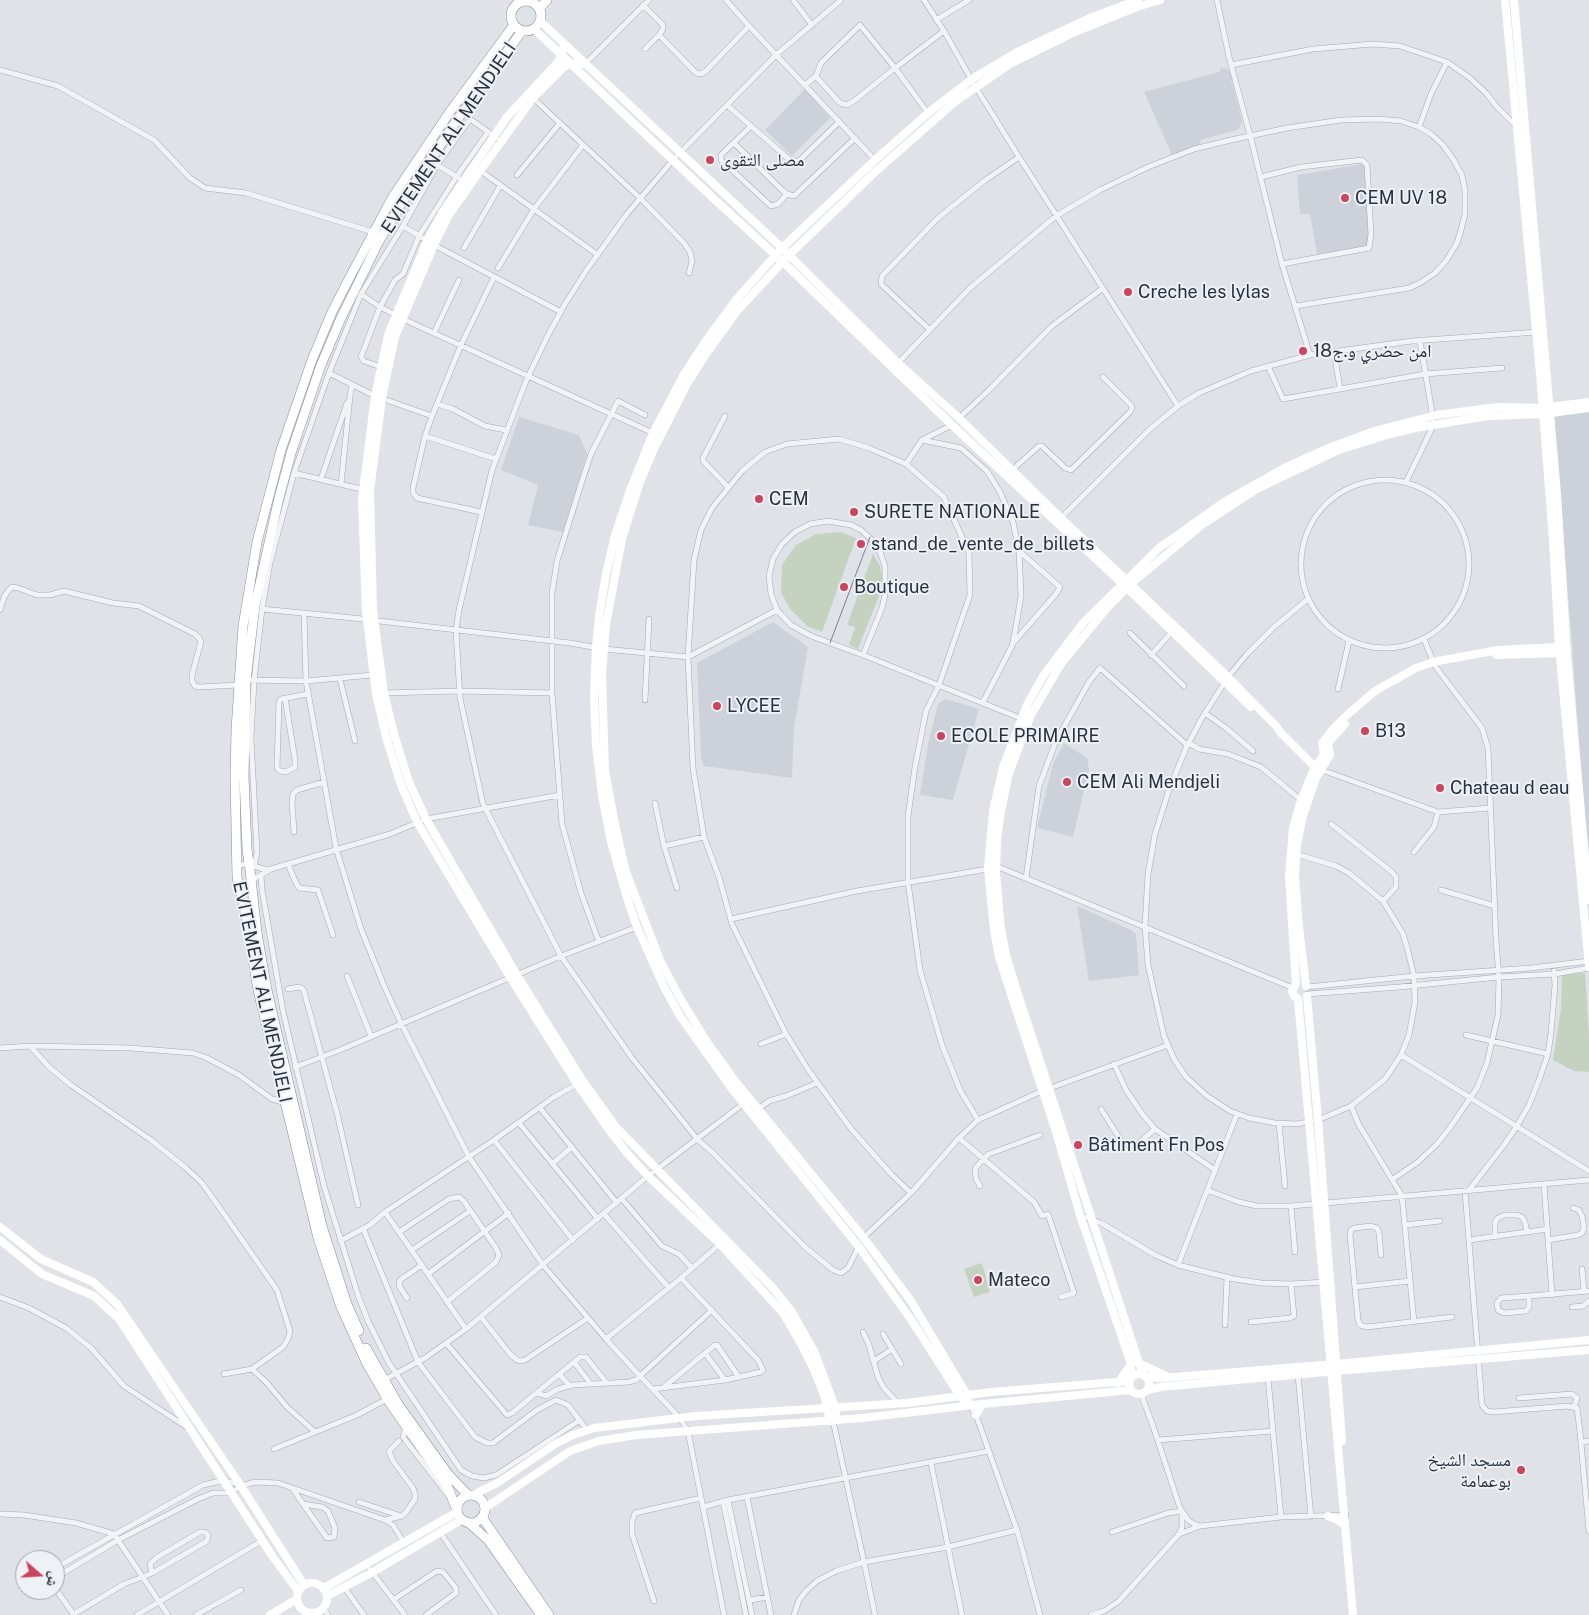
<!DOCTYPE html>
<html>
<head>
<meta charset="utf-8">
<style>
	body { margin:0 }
	#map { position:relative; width:1589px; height:1615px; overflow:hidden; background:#dfe3e8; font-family:"Public Sans","Noto Naskh Arabic",sans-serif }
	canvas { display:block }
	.north { position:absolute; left:15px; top:1550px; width:50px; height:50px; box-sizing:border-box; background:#eef1f5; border:1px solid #9fa4ac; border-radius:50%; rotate:109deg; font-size:14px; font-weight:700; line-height:20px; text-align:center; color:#28313f }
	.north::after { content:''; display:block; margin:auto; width:18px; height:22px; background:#cc445d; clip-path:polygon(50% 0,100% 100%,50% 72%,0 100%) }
</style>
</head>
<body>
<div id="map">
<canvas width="1589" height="1615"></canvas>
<div class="north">ش</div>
</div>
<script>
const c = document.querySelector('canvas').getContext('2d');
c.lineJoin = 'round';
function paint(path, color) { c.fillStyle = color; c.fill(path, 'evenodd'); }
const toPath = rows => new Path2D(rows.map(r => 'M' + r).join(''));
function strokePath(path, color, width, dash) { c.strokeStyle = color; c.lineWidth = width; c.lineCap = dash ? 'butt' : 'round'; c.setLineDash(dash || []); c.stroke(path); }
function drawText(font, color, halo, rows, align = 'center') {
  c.font = font + ' "Public Sans","Noto Naskh Arabic",sans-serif'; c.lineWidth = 4; c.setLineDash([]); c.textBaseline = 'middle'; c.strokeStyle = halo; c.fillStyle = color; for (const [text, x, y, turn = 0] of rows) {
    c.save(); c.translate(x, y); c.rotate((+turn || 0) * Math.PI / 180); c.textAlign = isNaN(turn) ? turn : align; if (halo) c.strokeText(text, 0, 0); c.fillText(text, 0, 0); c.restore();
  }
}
paint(toPath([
	[1221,68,1227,69,1231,73,1233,79,1230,82,1232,82,1242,121,1240,127,1237,130,1200,140,1201,144,1172,155,1144,92,1219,72],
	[805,89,830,118,792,156,765,130],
	[1363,164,1367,173,1369,224,1368,246,1317,254,1310,214,1300,214,1297,175],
	[1589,411,1589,888,1573,657,1554,417],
	[519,417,579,435,587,454,563,532,528,525,538,485,501,470],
	[773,622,808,647,794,728,792,778,704,766,701,757,697,663],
	[945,699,979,709,953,800,920,795,928,744,938,704],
	[1064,743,1087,758,1089,769,1073,837,1037,828,1053,764],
	[1077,906,1131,930,1136,934,1139,975,1089,981]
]), '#cdd2da');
paint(toPath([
	[841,532,856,538,822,632,807,626,790,609,781,592,782,565,796,545,816,534],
	[873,554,880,566,883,580,881,591,858,649,849,645,855,627,847,625],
	[1585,973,1589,1035,1589,1072,1574,1071,1553,1060,1561,1009,1562,974],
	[982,1263,990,1292,974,1297,964,1269]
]), '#c5d2c0');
const street = toPath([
	[726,0,749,26],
	[793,0,812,25],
	[841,0,777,54,673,160,626,215,586,271,565,304,548,335,526,381,492,470,459,610,456,630,460,698,483,804,561,956,632,1058,698,1140,712,1152,805,1247,833,1270,841,1273,848,1268,859,1246],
	[924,0,944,31,975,86,1019,157,1178,406],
	[1217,0,1229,57,1250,135,1282,264,1310,355],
	[643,5,663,25,663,29,659,35],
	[936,20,969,0],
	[645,49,659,35,696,73,701,74,706,71,749,26,875,160],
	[585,64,649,0],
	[1231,65,1313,49,1373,44,1400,46,1447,62,1470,78,1486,93,1497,107,1515,125,1524,127],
	[0,70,58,86,154,140,190,178,205,188,246,193,373,232],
	[805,85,816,76],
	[532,97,640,198,684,243,690,252,692,261,689,273],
	[727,105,791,161,795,162,800,160,839,122],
	[928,113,895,68,860,25,821,63,816,76,819,80,840,103,847,105,854,101,895,68,944,31],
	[750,127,721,155,721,160,771,206,778,204,787,194],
	[1419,127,1431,94,1447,62],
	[734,143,782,190,787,194,794,196,855,138],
	[437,165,459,178],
	[478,169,598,255],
	[517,175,560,123],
	[1261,177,1301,167,1362,160,1367,165,1371,234,1369,248,1282,264],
	[403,226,434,245,561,312],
	[464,248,500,186],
	[498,268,534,209,583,145],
	[361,294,380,307,416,325,653,433],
	[930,330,881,284,882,276,938,218,984,181,1019,157],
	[434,333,459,280],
	[1334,352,1340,388],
	[898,363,970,288,1056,216,1100,190,1148,167,1194,149,1231,140,1287,128,1341,120,1379,119,1401,121,1419,127,1431,134,1443,145,1453,159,1462,175,1465,190,1465,214,1461,230,1457,243,1446,261,1435,273,1420,283,1409,288,1296,306],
	[1268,366,1283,399,1425,374,1502,368],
	[381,367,364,361,361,357,380,307,395,280,403,274,419,236,457,176,488,132],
	[329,373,375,396,432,416,437,404,453,409,485,426,506,430],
	[437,404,461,345,494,277],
	[432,416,425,436,496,459],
	[725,416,703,458,703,461,728,487],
	[959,418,987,392,1052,326,1103,288],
	[425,436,413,488,413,493,417,498,481,512],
	[922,440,961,448,987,471,1000,492,1013,522,1019,551,1021,596,1015,632,1012,646,983,702],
	[906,464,922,440,952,425],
	[1012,470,1039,446,1042,446,1065,468,1071,470,1130,412,1132,408,1131,405,1103,377],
	[294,473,365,490],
	[321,479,347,403],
	'1301 564a84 84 0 1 1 168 0a84 84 0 1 1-168 0Z',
	[1406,482,1434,424,1420,341],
	[341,484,350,396,352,385],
	[1060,519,1150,429,1178,406,1199,393,1251,371,1310,355,1412,341,1537,332],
	[828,521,851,525,861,530,872,540,880,552,885,566,885,595,882,608,863,655,811,636,791,625,777,610,771,594,769,576,773,559,782,544,795,532,810,524,828,521],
	[262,609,353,618,570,643,604,649,688,657,777,610],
	[0,610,4,597,8,591,12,587,18,588,37,595,50,595,64,591,113,603,139,606,195,634,199,638,201,642,192,675,192,681,195,686,199,687,238,685],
	[304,613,306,681,336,848,361,929,385,988,401,1023,469,1157,543,1265,606,1339],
	[1130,633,1184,686],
	[1013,643,1056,594,1060,587,1019,551],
	[863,655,1025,720],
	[1151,655,1172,632],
	[340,679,355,741],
	[246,680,306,681,373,675],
	[1338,689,1349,641],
	[384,693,460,691,552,693,562,824,581,893,599,942],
	[552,693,552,593,557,561,582,481,591,454,618,401,645,415],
	[285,698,295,760,295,767,286,772,280,771,277,768,279,702,281,699,308,694],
	[645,700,649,619],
	[1205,713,1226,728,1253,751],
	[1189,743,1199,749,1228,754,1261,767,1301,800],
	[1322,770,1438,812,1490,808],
	[655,803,664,846,677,888],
	[1331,824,1392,872,1396,877,1396,887,1383,901],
	[294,832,292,802,293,794,297,790,324,782],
	[664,846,704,837],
	[1414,852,1434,827,1438,812],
	[1296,854,1336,866,1349,873,1383,901,1403,934,1408,951,1414,976,1415,1002,1409,1035,1401,1055,1385,1079,1351,1106,1318,1120,1297,1124,1275,1123,1249,1118,1230,1111,1207,1096,1186,1077,1174,1059,1164,1036,1148,965,1145,926,1148,874,1155,834,1168,793,1186,748,1202,718,1228,677,1247,654,1274,627,1308,599],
	[288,864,295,881,299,888,318,890,333,935],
	[236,866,246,864,264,869,271,869],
	[254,866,257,853,251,738,254,681,262,609,270,563,294,473,329,373,361,294,403,226,437,165,470,119,501,141],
	[261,875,262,890,283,1011,324,1186,358,1295,368,1321,389,1363,461,1470,472,1476,484,1478,496,1475,580,1420],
	[1026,878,1039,786,1056,741,1089,682,1100,668,1187,745],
	[239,883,247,883,271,869,390,834,426,819,560,795],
	[1441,890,1495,906],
	[731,919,857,891,988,869,996,866,1293,988],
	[347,976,371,1036],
	[1307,987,1414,976,1531,968,1589,961],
	[288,989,299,987,302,988,304,991,337,1113,358,1205],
	[1308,994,1399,987,1499,977,1555,974,1589,968],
	[1466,1035,1548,1054],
	[761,1044,786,1034],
	[30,1046,49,1067,71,1085,151,1140,186,1168,202,1183,217,1204,277,1290,290,1331,288,1339,283,1347,252,1369,224,1374],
	[0,1048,30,1046,130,1048,193,1053,207,1058,239,1075,272,1099,286,1103],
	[1401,1055,1589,1171],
	[1114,1064,1126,1090,1143,1115,1155,1129,1215,1170],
	[295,1067,340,1050,561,956,637,927],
	[1351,1106,1359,1125,1402,1196,1414,1322],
	[540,1108,617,1203],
	[758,1109,769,1101,786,1096,817,1083],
	[1101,1109,1122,1142,1131,1150,1155,1129],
	[978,1120,960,1090,942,1045,920,970,908,882,908,816,915,767,926,711,939,685,970,595,969,553,944,497,906,464,869,448,839,439,787,444,765,452,742,471,712,508,701,530,694,560,688,657,693,768,704,837,719,877,732,924,786,1034,809,1071,852,1130,892,1175,911,1193,959,1138,978,1120,1042,1091,1168,1045],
	[519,1123,598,1219],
	[1279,1123,1285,1186],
	[959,1138,1034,1202,1042,1216,1048,1214,1074,1293,1061,1297],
	[494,1140,573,1240],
	[552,1164,572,1147],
	[1393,1179,1418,1162,1437,1144,1449,1129,1477,1088,1487,1063,1498,1015,1499,977,1496,940,1488,748,1482,728,1435,666,1424,639],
	[1544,1184,1552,1295],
	[980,1186,976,1179,975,1169,983,1159,989,1154,1040,1135],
	[1207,1190,1239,1202,1257,1206,1291,1206,1589,1180],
	[1469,1190,1504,1145,1517,1126,1529,1105,1539,1080,1548,1054,1551,1033,1555,985,1554,971],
	[1465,1191,1482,1405,1487,1411,1494,1412,1567,1406,1577,1408,1580,1432,1589,1531],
	[622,1199,662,1246,679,1254,692,1268],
	[1291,1206,1295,1252],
	[385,1212,466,1329],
	[604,1214,669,1288],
	[1080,1215,1101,1223,1155,1255,1178,1265,1234,1279,1261,1283,1291,1284,1325,1282],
	[1405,1225,1440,1221],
	[363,1228,418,1362,475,1437,487,1443,493,1443,537,1410,556,1400,568,1405,584,1426],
	[399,1232,449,1199,459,1197,463,1200,496,1248,499,1255,496,1262,447,1302],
	[1495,1237,1495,1222,1498,1218,1505,1215,1517,1215,1522,1217,1525,1222,1527,1232],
	[863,1238,911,1193],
	[1469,1240,1548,1229],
	[1548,1240,1578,1235,1582,1233,1584,1228,1582,1216,1579,1210,1573,1208],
	[340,1241,370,1225,385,1212,494,1140,554,1097,579,1083],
	[412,1250,470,1211],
	[1381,1255,1379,1233,1377,1228,1371,1226,1354,1228,1351,1230,1350,1235,1358,1320,1360,1325,1367,1327,1452,1317],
	[1178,1265,1237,1114],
	[1582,1269,1584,1291],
	[428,1274,509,1213],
	[681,1278,721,1243],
	[1355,1287,1410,1281],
	[1529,1296,1529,1307,1526,1311,1504,1313,1498,1310,1497,1303,1501,1298,1529,1296],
	[1529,1296,1589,1291],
	[0,1297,29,1308,66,1328,91,1348,124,1386,188,1428],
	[407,1298,399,1286,400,1280,422,1265],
	[1572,1307,1583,1306,1589,1301],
	[712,1310,640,1376,680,1418,688,1431,724,1615],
	[481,1317,510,1354,517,1360,522,1361,525,1360,588,1318],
	[1251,1322,1290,1318,1294,1316,1291,1284],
	[1225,1325,1227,1277],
	[863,1332,869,1345,878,1377,884,1388,898,1403],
	[883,1334,901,1364],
	[446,1343,507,1415,512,1413,580,1357,586,1357,606,1382],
	[705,1353,725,1380],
	[874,1361,892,1349],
	[574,1362,590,1383],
	[252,1369,267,1383,287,1407,314,1431],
	[559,1374,570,1386],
	[1298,1375,1311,1517],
	[1268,1378,1281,1517],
	[384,1380,425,1358,466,1329,648,1176,743,1104],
	[665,1386,715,1345,717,1345,738,1376],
	[537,1393,546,1396,558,1389,573,1385,629,1382,636,1380,640,1376,606,1339,681,1278,758,1360,763,1370,761,1372,725,1380,653,1389],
	[1141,1394,1153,1426,1180,1508,1188,1520,1194,1524,1200,1526,1281,1517,1346,1515],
	[1519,1398,1572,1394,1577,1398,1574,1407],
	[969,1405,976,1415,1017,1530,1040,1615],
	[406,1427,403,1437,448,1495],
	[1158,1440,1273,1431],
	[1581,1442,1589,1441],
	[274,1449,357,1415,387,1399],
	[931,1463,962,1615],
	[293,1489,303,1504,327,1538,334,1537,335,1528,328,1511,322,1507,303,1504],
	[747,1497,771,1615],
	[728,1500,752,1615],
	[723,1501,746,1615],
	[359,1502,401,1516],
	[703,1507,728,1500,989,1451],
	[0,1514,24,1515,76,1523,114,1534,168,1615],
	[385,1520,402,1516,407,1511,415,1499,415,1494,413,1488,393,1461,389,1451,399,1441],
	[440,1532,496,1615],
	[1112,1532,1168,1513,1182,1511,1182,1527,1179,1534],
	[366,1564,405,1615],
	[55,1568,203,1485,220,1481,231,1482,241,1486],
	[55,1578,118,1540,198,1499,213,1493,231,1493,241,1486,255,1482,278,1483,385,1520,393,1525,404,1543],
	[344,1587,364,1615],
	[55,1588,74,1615],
	[393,1600,437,1571,443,1572,456,1588,456,1593,426,1615],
	[750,1600,768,1597],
	[654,1601,632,1534,632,1522,635,1513,701,1498],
	[323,1608,328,1615],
	[311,1613,312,1615],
	[74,1614,124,1584,143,1577,152,1573,161,1568,207,1541,208,1535,205,1532,200,1532,156,1558,150,1564,152,1573],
	[137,1615,263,1540],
	[196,1615,241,1590],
	[794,1615,799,1600,806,1591,817,1581,836,1571,864,1562,834,1425,830,1421],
	[875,1615,864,1562,948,1547,1017,1530],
	[1091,1615,1104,1611,1119,1601,1179,1534,1200,1526]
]);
const highway = toPath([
	'511 16a15 15 0 1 1 30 0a15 15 0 1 1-30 0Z',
	[539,9,547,0],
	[359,1331,347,1304,322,1226,267,990,257,933,250,870,247,849,244,777,246,680,255,606,278,502,291,453,321,365,341,318,379,241,401,204,457,120,522,31],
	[366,1348,398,1404,448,1474,468,1495],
	'457 1509a14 14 0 1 1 28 0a14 14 0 1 1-28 0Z',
	[456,1508,447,1485,389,1402,366,1362,341,1307,318,1238,258,990,244,906,237,878,235,777,236,730,243,626,257,542,281,450,312,360,332,312,351,275,392,198,449,113,514,25],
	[482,1517,549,1615],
	[469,1523,488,1540,541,1615]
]);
strokePath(street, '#a4aab2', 6);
strokePath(highway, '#86909e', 10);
strokePath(street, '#f1f3f6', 5);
strokePath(toPath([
	[1505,0,1540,373,1553,540,1559,647,1589,967],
	[1514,0,1557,494,1567,656,1589,900],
	[540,21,782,248,898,363,959,418,1061,518,1228,677,1276,726,1281,733,1315,767,1322,770],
	[534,29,713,198,783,262,952,425,1127,588,1251,707],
	[564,45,562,55,558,62,507,117,443,211,427,241,396,315,388,335,375,396,362,499,366,611,376,694,386,737,401,785,417,822,510,977,577,1084,609,1130,627,1153,648,1176,720,1244,783,1313,800,1342,814,1370,824,1395,830,1421],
	[585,64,571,63,564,67,533,98,480,171,449,215,434,245,395,337,382,398,370,491,373,611,384,693,394,734,409,782,426,819,517,975,583,1081,616,1127,773,1288,792,1312,815,1353,835,1407,837,1420],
	[1496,655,1560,653,1564,651],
	[1306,986,1299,927,1295,876,1297,845,1303,816,1316,778,1330,755,1328,743,1345,724],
	[1307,996,1318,1120,1342,1441],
	[0,1227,41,1259,93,1282,117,1304,241,1486,304,1585],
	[0,1240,42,1274,94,1296,119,1319,273,1557,298,1591],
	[1138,1363,1166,1376],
	'1129 1384a10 10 0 1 1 20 0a10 10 0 1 1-20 0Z',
	[1143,1375,1017,991,1006,955,1001,929,996,873,997,840,1001,811,1009,773,1031,715,1061,664,1107,608,1133,582,1202,525,1257,489,1339,450,1387,435,1415,428,1488,416,1543,414,1589,408],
	[1132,1377,1130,1361,1080,1215,1056,1132,1009,988,999,957,994,930,988,869,993,811,1003,767,1027,705,1043,676,1083,623,1159,548,1224,502,1286,467,1331,447,1374,431,1436,415,1498,407,1542,408,1589,402],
	[1146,1377,1162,1378,1336,1364,1589,1340],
	[1118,1383,1131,1364],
	[1148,1390,1160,1387,1337,1371,1589,1350],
	[969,1405,967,1395,911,1301,863,1237,736,1082,707,1042,680,998,660,960,626,872,616,829,605,771,602,673,606,625,622,539,640,482,654,449,687,384,706,354,738,310,789,255,875,172,956,101,1010,64,1075,32,1137,7,1160,0],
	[969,1405,960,1396,912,1321,859,1247,732,1089,680,1016,664,987,637,927,627,898,611,842,602,795,596,746,594,697,596,647,599,616,606,574,615,535,629,493,653,433,683,376,707,339,735,301,782,248,875,160,928,113,972,79,1017,52,1051,36,1092,17,1138,0],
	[976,1415,982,1404],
	[473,1495,497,1483,555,1444,573,1435,594,1428,696,1416,907,1403,991,1392,1129,1381],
	[485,1508,570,1451,599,1441,636,1435,862,1418,982,1404,1131,1390],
	[1328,1516,1338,1520,1344,1525],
	'297 1598a15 15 0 1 1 30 0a15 15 0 1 1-30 0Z',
	[324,1588,457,1512],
	[327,1596,371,1573,461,1520],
	[270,1615,297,1599],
	[1353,1615,1298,999,1294,996,1292,991,1296,984,1289,876,1293,828,1301,800,1315,767,1324,754,1322,743,1334,728,1347,715,1375,691,1416,668,1433,662,1498,650,1559,647,1567,649]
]), '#fff', 8);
strokePath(highway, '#fff', 9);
strokePath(toPath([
	[830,643,870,537]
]), '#788391', 1);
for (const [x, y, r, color] of [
	[710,160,5,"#cc445d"],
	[1345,198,5,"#cc445d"],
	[1128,292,5,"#cc445d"],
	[1303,351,5,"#cc445d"],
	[759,499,5,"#cc445d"],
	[854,512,5,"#cc445d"],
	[861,544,5,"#cc445d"],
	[844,587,5,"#cc445d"],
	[717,706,5,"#cc445d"],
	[1365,731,5,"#cc445d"],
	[941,736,5,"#cc445d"],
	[1067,782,5,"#cc445d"],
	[1440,788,5,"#cc445d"],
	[1078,1145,5,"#cc445d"],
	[978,1280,5,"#cc445d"],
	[1521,1470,5,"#cc445d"]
]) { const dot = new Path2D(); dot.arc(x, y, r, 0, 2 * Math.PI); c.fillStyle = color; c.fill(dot); strokePath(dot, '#eef1f5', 2); }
drawText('18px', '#28313f', '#eef1f5', [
	["EVITEMENT ALI MENDJELI",449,138,-56],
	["EVITEMENT ALI MENDJELI",262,992,78]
]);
drawText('18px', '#28313f', '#eef1f5', [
	["مصلى التقوى",720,160],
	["CEM UV 18",1355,198],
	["Creche les lylas",1138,292],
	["امن حضري و.ج18",1313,351],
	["CEM",769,499],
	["SURETE NATIONALE",864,512],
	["stand_de_vente_de_billets",871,544],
	["Boutique",854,587],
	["LYCEE",727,706],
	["B13",1375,731],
	["ECOLE PRIMAIRE",951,736],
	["CEM Ali Mendjeli",1077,782],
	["Chateau d eau",1450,788],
	["Bâtiment Fn Pos",1088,1145],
	["Mateco",988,1280],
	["مسجد الشيخ",1511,1460,"right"],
	["بوعمامة",1511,1481,"right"]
], 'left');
</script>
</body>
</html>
